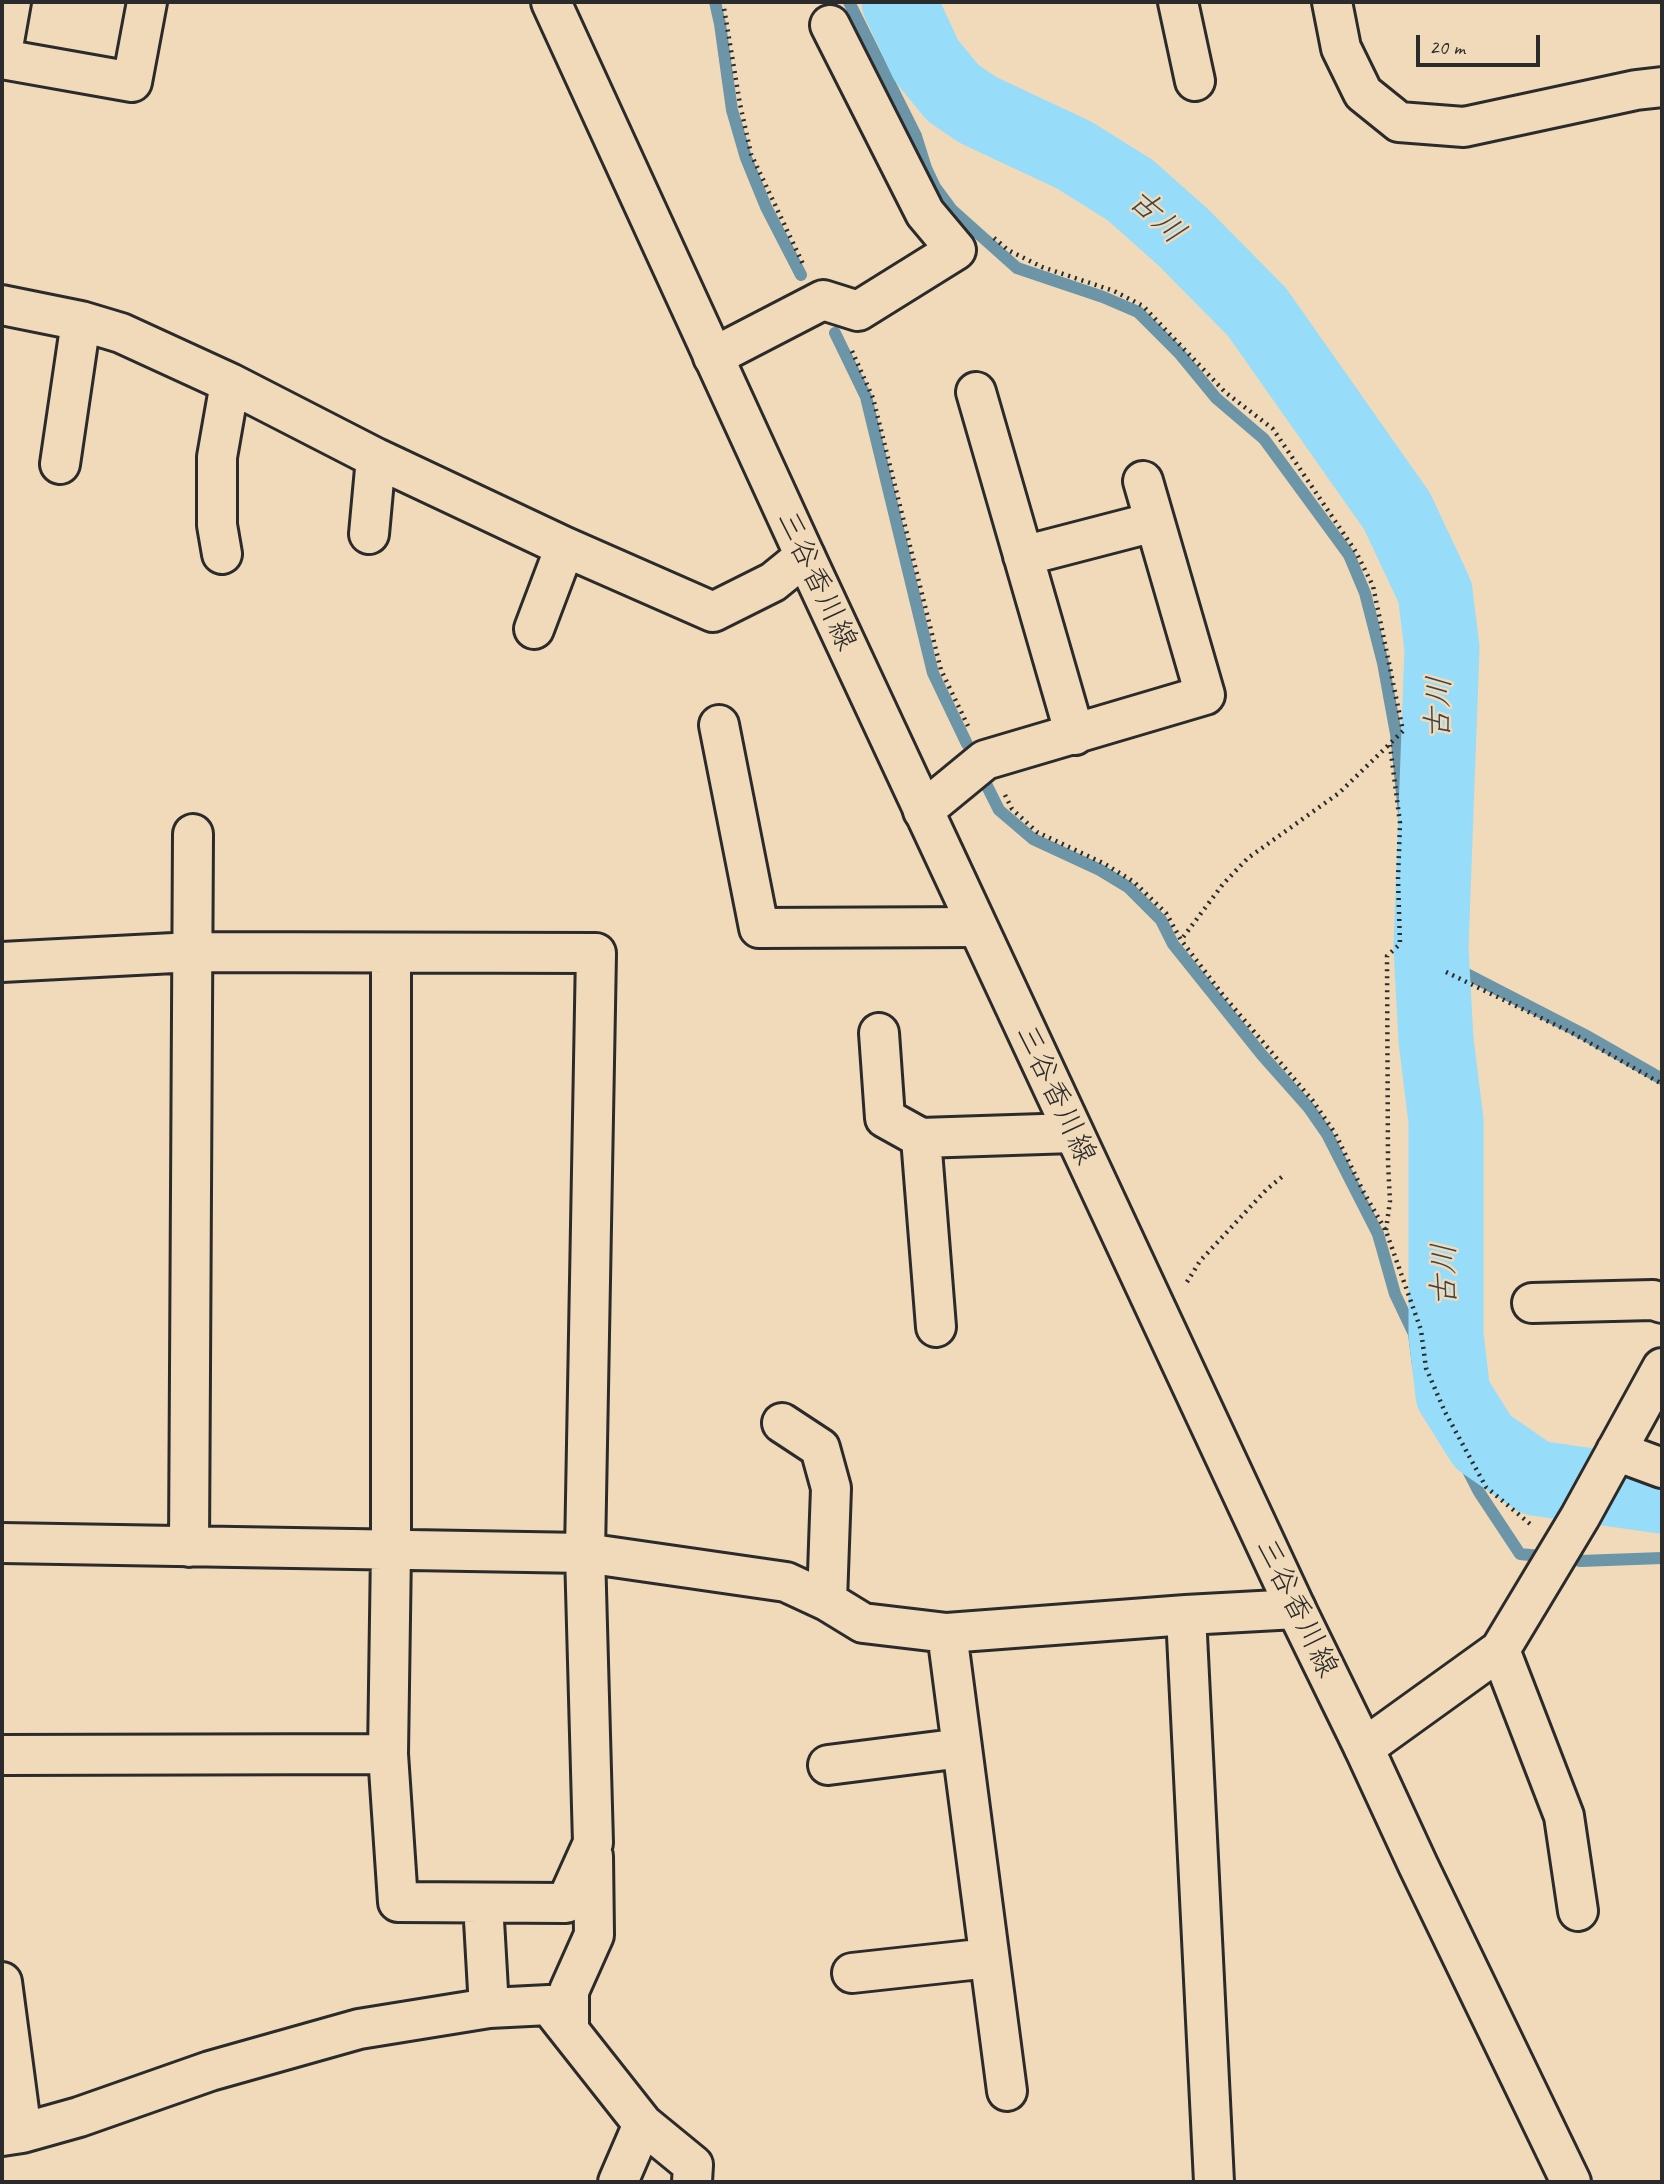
<!DOCTYPE html>
<html>
<head>
<meta charset="utf-8">
<style>
	body { margin:0 }
	#map { position:relative; width:1664px; height:2184px; overflow:hidden; background:#f0dab9; font-family:Caveat,sans-serif }
	canvas { display:block }
	.frame { position:absolute; inset:0; border:4px solid #2b2b2b; pointer-events:none }
	.scale { position:absolute; left:1416px; top:35px; width:124px; height:32px; box-sizing:border-box; border:4px solid #2b2b2b; border-top:0; padding-left:9px; font-size:21px; line-height:24px; white-space:nowrap; color:#2b2b2b; -webkit-text-stroke:5px #f0dab9; paint-order:stroke }
</style>
</head>
<body>
<div id="map">
<canvas width="1664" height="2184"></canvas>
<div class="frame"></div>
<div class="scale">20 m</div>
</div>
<script>
const c = document.querySelector('canvas').getContext('2d');
c.lineJoin = 'round';
const toPath = rows => new Path2D(rows.map(r => 'M' + r).join(''));
function strokePath(path, color, width, dash) { c.strokeStyle = color; c.lineWidth = width; c.lineCap = dash ? 'butt' : 'round'; c.setLineDash(dash || []); c.stroke(path); }
function drawText(font, color, halo, rows, align = 'center') {
  c.font = font + ' Caveat,"Klee One",sans-serif'; c.lineWidth = 5; c.setLineDash([]); c.textBaseline = 'middle'; c.strokeStyle = halo; c.fillStyle = color; for (const [text, x, y, turn = 0] of rows) {
    c.save(); c.translate(x, y); c.rotate((+turn || 0) * Math.PI / 180); c.textAlign = isNaN(turn) ? turn : align; if (halo) c.strokeText(text, 0, 0); c.fillText(text, 0, 0); c.restore();
  }
}
strokePath(toPath([
	[715,2,720,24,732,110,746,158,766,207,801,275],
	[849,2,916,136,926,168,935,187,952,210,1017,268,1103,297,1138,312,1179,353,1216,398,1264,439,1349,555,1365,593,1383,663,1396,734,1405,823,1413,938,1432,956,1585,1035,1662,1079],
	[835,333,866,397,933,673,967,744],
	[984,780,999,810,1033,839,1100,870,1128,887,1161,920,1173,944,1262,1055,1309,1108,1327,1134,1378,1234,1395,1294,1414,1334,1418,1366,1439,1414,1479,1492,1520,1554,1540,1556],
	[1580,1561,1662,1558]
]), '#6c95a7', 12);
strokePath(toPath([
	[899,2,926,60,953,93,978,110,1074,155,1130,190,1184,238,1257,312,1397,511,1435,592,1442,648,1431,947,1436,1040,1446,1121,1446,1335,1453,1394,1483,1442,1535,1478,1662,1496]
]), '#97dcf9', 75);
const minor = toPath([
	[1178,2,1195,81],
	[1332,2,1341,48,1363,93,1399,122,1464,127,1636,90,1662,87],
	[2,53,11,2],
	[2,59,132,82,147,2],
	[2,305,81,321,121,333,230,383,376,458,565,547,713,612,773,582,805,556],
	[713,357,823,300,858,311,956,250,925,213,830,25],
	[976,392,1075,735],
	[60,464,81,321],
	[369,534,376,458],
	[222,554,217,525,217,457,230,383],
	[1023,556,1154,522],
	[534,629,565,547],
	[719,725,759,928,977,927],
	[923,811,985,760,1205,695,1143,481],
	[2,962,193,952,596,953,585,1553,593,1843,566,1903,398,1902,388,1754,2,1755],
	[879,1033,885,1118,921,1138,1073,1133],
	[921,1138,936,1327],
	[1532,1303,1653,1300,1662,1303],
	[782,1423,820,1448,831,1488,827,1601],
	[1616,1451,1662,1468],
	[2,1543,585,1553,786,1582,827,1601,863,1623,947,1633,1186,1615,1296,1609],
	[189,1547,193,834],
	[1186,1615,1214,2182],
	[947,1633,1007,2091],
	[1500,1650,1564,1816,1578,1911],
	[1364,1748,1500,1650,1580,1517,1662,1368],
	[388,1754,391,1550,391,953],
	[828,1765,962,1748],
	[483,1903,489,2008],
	[852,1973,989,1958],
	[2,1982,22,2133,2,2136],
	[569,2028,569,1991,594,1935,593,1856],
	[22,2133,79,2117,210,2071,359,2029,489,2008,549,2005,643,2124,693,2165,692,2182],
	[618,2182,643,2124]
]);
const major = toPath([
	[551,2,805,556,1296,1609,1364,1748,1418,1865,1571,2182]
]);
strokePath(minor, '#2b2b2b', 44);
strokePath(major, '#2b2b2b', 44);
strokePath(toPath([
	[723,2,740,104,751,154,803,264],
	[994,238,1008,250,1042,267,1114,291,1143,306,1225,392,1273,429,1356,552,1373,586,1403,731,1339,793,1248,858,1223,884,1181,940],
	[852,351,873,398,941,670,968,726],
	[1005,795,1012,809,1037,832,1105,864,1134,882,1166,913,1181,940,1223,995,1313,1101,1335,1133,1363,1191,1386,1231,1421,1330,1426,1368,1445,1412,1486,1487,1530,1524],
	[1446,972,1572,1033,1662,1084],
	[1386,1230,1390,1201,1388,1163,1387,956,1400,944,1398,879,1400,823,1390,745],
	[1187,1282,1200,1261,1227,1232,1267,1189,1283,1176]
]), '#2b2b2b', 4.5, [2, 5]);
strokePath(minor, '#f0dab9', 38);
strokePath(major, '#f0dab9', 38);
drawText('30px', '#2b2b2b', '#f0dab9', [
	["三谷香川線",816,581,65],
	["三谷香川線",1055,1095,65],
	["三谷香川線",1296,1608,64]
]);
drawText('italic 32px', '#3b464a', '#f0dab9', [
	["古川",1156,217,43],
	["古川",1440,708,-88],
	["古川",1446,1275,-90]
]);
</script>
</body>
</html>
